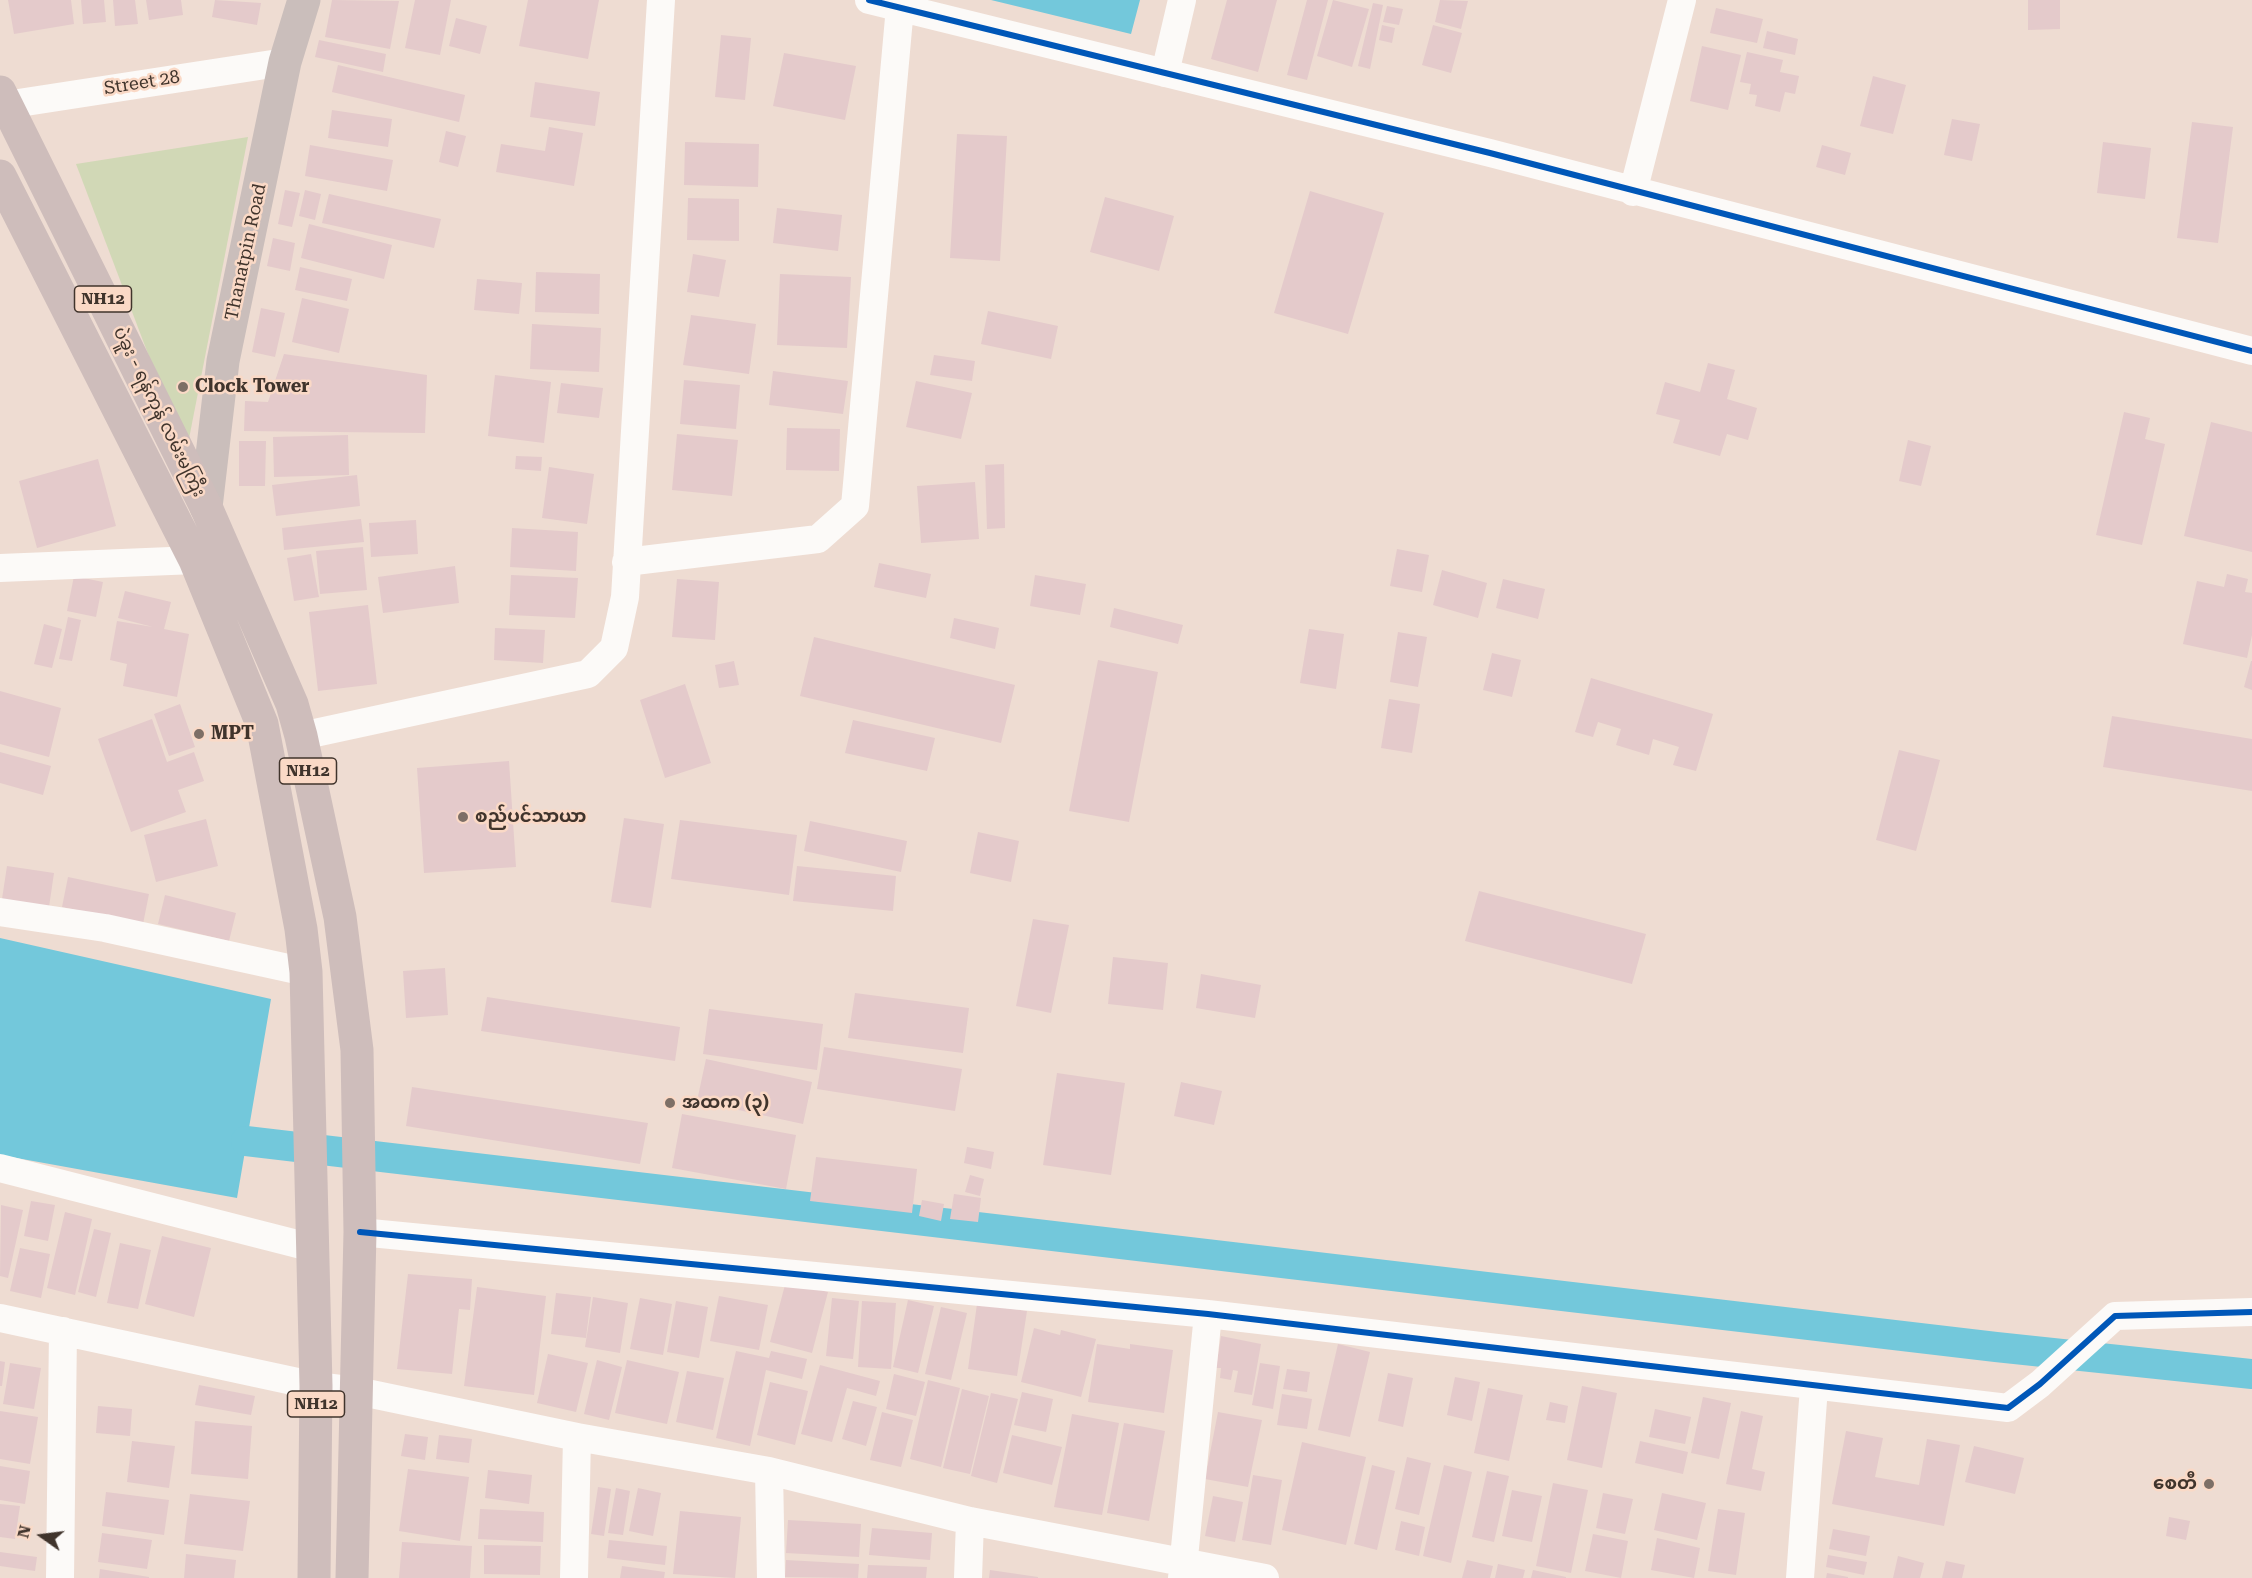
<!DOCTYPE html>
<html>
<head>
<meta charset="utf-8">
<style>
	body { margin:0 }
	#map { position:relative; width:2252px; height:1578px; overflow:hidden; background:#eedcd2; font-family:"Roboto Serif",serif }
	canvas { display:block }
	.north { position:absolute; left:12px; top:1506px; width:60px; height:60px; -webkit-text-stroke:4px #fad9c6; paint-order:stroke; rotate:284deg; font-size:16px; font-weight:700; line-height:24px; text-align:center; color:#40342c }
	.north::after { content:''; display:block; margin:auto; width:21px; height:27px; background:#40342c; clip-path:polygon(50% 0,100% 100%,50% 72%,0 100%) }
</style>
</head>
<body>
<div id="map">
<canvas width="2252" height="1578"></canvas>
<div class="north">N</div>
</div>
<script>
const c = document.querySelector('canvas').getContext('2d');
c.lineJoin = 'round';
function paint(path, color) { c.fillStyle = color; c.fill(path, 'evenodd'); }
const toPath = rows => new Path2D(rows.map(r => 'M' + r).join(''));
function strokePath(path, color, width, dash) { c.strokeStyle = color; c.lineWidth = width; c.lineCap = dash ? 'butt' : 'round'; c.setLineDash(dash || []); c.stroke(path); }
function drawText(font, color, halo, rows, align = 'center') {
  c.font = font + ' "Roboto Serif","Noto Sans Myanmar",serif'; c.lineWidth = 5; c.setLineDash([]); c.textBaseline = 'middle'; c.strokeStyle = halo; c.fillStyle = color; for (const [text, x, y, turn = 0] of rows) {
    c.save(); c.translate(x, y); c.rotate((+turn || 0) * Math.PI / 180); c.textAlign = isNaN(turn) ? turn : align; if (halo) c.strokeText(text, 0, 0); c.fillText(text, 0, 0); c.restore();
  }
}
paint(toPath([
	[248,137,186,454,76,164]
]), '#d1d8b6');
paint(toPath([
	[991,0,1140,0,1131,34],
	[0,938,271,999,237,1198,0,1155]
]), '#73c8db');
strokePath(toPath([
	[246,1141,1996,1347,2252,1374]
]), '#73c8db', 30);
paint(toPath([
	[8,0,71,0,74,24,14,34],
	[81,0,104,0,106,22,83,24],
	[113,0,135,0,138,24,115,26],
	[146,0,181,0,183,15,149,20],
	[215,0,261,3,257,25,212,17],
	[332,0,399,1,390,49,325,37],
	[415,0,451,0,440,55,405,48],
	[528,0,599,0,588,59,519,46],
	[1227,0,1277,0,1258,72,1211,59],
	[1307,0,1328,0,1307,80,1287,75],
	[1333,0,1369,9,1352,67,1317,56],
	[1440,0,1468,1,1461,29,1435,22],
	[2028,0,2060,0,2060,29,2028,30],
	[1373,3,1383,5,1370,69,1358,66],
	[1387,6,1403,9,1399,25,1383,22],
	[1716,8,1763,19,1757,43,1710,33],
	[456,18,487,26,480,54,449,46],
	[1382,25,1395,28,1392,43,1379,40],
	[1433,25,1462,33,1451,73,1422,65],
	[1767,31,1798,39,1795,55,1763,48],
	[721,35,751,38,745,100,715,97],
	[319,40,386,54,383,72,315,57],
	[1702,46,1741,55,1728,110,1690,101],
	[1747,52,1783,60,1780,72,1799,76,1795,94,1785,92,1780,112,1755,106,1757,95,1749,94,1751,84,1740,82],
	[784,53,856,66,845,120,773,106],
	[338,65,465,95,459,122,332,92],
	[1873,76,1906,85,1893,134,1860,126],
	[535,82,600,92,595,126,530,117],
	[332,110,392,119,388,147,328,138],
	[1952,119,1980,124,1972,161,1944,155],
	[2192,122,2233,127,2218,243,2177,238],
	[549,127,583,133,574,186,496,172,501,144,545,151],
	[446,131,466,136,458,167,439,162],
	[957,134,1007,136,1000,261,950,258],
	[685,142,759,144,758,187,684,185],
	[2103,142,2151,148,2145,199,2097,193],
	[310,145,393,160,387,191,305,176],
	[1822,145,1851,153,1845,175,1816,167],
	[285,190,300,193,292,227,278,224],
	[305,190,321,194,315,220,299,216],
	[1310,191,1384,213,1348,334,1274,313],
	[329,194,441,219,434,248,322,223],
	[1105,197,1174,216,1159,271,1090,252],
	[688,198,739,199,739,241,687,240],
	[777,208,842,215,838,251,773,243],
	[309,224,392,245,384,279,301,258],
	[273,238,295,243,290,271,267,266],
	[693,254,726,260,719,297,687,292],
	[300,267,352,279,347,301,295,290],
	[536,272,600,274,599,314,535,312],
	[780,274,851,277,847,348,777,345],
	[477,279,522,283,519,314,474,310],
	[302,298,349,309,339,353,292,342],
	[261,308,285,313,275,357,252,352],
	[988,311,1058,326,1051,359,981,344],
	[691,315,756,324,749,374,683,365],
	[532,324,601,328,599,372,530,369],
	[284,354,427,375,425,433,244,431,245,401,268,402],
	[934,355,975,361,972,381,930,375],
	[1708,363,1735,370,1727,399,1757,408,1748,440,1727,434,1720,456,1673,443,1680,420,1656,414,1665,382,1700,392],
	[773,371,848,381,843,414,769,405],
	[495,375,551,382,544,443,488,436],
	[684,380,740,385,736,429,680,424],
	[916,381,972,393,961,439,906,427],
	[561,383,603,388,599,418,557,413],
	[2124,412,2150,418,2145,439,2165,444,2142,545,2096,535],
	[2211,422,2252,432,2252,552,2184,536],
	[787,428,840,429,839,471,786,470],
	[677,434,738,440,732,496,672,490],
	[348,435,349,475,274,477,273,437],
	[1908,440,1931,446,1921,486,1899,481],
	[239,441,266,441,265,486,239,486],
	[516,456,542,457,541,471,515,469],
	[98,459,116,526,37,548,19,481],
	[1004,464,1005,528,987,529,985,465],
	[549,467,594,474,587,524,542,518],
	[357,475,360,506,276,516,272,485],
	[975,482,979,539,921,543,917,486],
	[361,519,364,542,284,550,282,528],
	[416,520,418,554,371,557,369,523],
	[512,528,578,532,576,571,510,567],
	[363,547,367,590,320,594,316,551],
	[1397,549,1429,555,1422,592,1390,586],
	[311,554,319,597,294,601,287,558],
	[879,563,931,574,926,598,874,587],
	[455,566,459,603,383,613,378,577],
	[1442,570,1487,583,1478,618,1433,605],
	[2227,574,2248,579,2245,592,2252,593,2252,635,2247,658,2183,644,2197,581,2224,587],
	[511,575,578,578,575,618,509,615],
	[1035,575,1086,584,1080,615,1030,606],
	[74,576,103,582,96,617,67,611],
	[677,579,719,582,715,640,672,637],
	[1503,579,1545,589,1538,619,1496,608],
	[125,591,171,602,164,629,189,634,177,697,123,686,127,664,110,660,117,621,153,627,118,618],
	[368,605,377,684,318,691,309,612],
	[1114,608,1183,625,1178,644,1110,627],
	[68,617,81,620,72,661,59,659],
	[954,618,999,628,995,649,950,638],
	[44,624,62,629,52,668,34,664],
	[495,628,545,630,543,663,494,660],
	[1309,629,1344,634,1336,689,1300,683],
	[1398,632,1427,637,1418,687,1390,682],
	[814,637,1015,685,1001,743,800,696],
	[1492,653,1521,660,1512,697,1483,690],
	[1098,660,1158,672,1129,822,1069,811],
	[734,661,739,685,719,688,715,665],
	[2251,661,2252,661,2252,690,2244,687],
	[1591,678,1713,714,1696,771,1673,765,1679,747,1653,739,1649,755,1616,745,1621,729,1598,722,1593,737,1575,732],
	[685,684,711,763,665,778,640,700],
	[0,691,61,708,49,757,0,744],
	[1389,699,1420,704,1412,753,1381,748],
	[180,704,195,747,169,756,154,714],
	[2112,716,2252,739,2252,791,2103,767],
	[152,719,167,762,194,752,204,781,178,790,186,812,131,832,98,739],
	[853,720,935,738,927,771,845,753],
	[1899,750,1940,760,1916,851,1876,840],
	[0,752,51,766,43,795,0,783],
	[509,761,516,867,424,873,417,768],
	[624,818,664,824,651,908,611,902],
	[206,819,218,866,156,882,144,835],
	[680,820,797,835,789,895,671,879],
	[810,821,907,841,901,872,804,851],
	[978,832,1019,841,1011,882,970,873],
	[7,866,54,873,49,907,2,899],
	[797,866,896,876,893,911,793,901],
	[68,877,149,894,143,924,62,907],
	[1479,891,1646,934,1632,984,1465,941],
	[165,895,236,913,229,941,158,924],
	[1033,919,1069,925,1051,1013,1016,1006],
	[1113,957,1168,963,1163,1010,1108,1004],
	[445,968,448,1015,406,1018,403,971],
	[1201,974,1261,985,1255,1018,1196,1008],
	[855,993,969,1008,963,1053,848,1038],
	[487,997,680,1027,675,1061,481,1031],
	[709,1009,823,1024,817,1070,703,1054],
	[824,1047,962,1069,955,1111,817,1089],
	[706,1059,812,1082,803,1124,697,1101],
	[1057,1073,1125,1083,1111,1175,1043,1165],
	[1181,1082,1222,1091,1214,1125,1174,1116],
	[412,1087,648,1123,640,1164,406,1126],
	[682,1114,796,1135,786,1189,672,1168],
	[967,1147,994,1152,991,1169,964,1163],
	[816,1157,917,1169,912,1213,810,1201],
	[970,1175,984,1179,980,1196,965,1192],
	[954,1194,981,1198,978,1222,950,1219],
	[922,1200,944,1204,941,1221,919,1216],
	[31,1201,55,1205,48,1241,24,1236],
	[1,1205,23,1210,8,1278,0,1276],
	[65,1212,92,1219,75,1295,47,1288],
	[94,1229,111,1233,96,1297,78,1292],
	[162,1236,211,1248,194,1317,145,1304],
	[120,1243,151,1250,138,1309,107,1303],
	[20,1248,50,1254,41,1298,10,1291],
	[408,1274,472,1279,470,1310,459,1309,452,1374,397,1369],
	[786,1281,828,1292,812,1353,770,1342],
	[477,1287,546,1296,534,1395,464,1386],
	[556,1293,591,1297,586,1338,551,1334],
	[719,1296,768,1305,759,1350,710,1341],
	[593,1297,628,1303,620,1353,585,1347],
	[640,1298,672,1304,663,1355,630,1349],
	[832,1298,859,1301,853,1359,826,1356],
	[908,1300,934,1306,918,1373,893,1367],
	[676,1301,708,1307,699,1358,667,1352],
	[862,1301,896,1303,891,1369,858,1367],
	[977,1304,1027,1311,1017,1376,968,1369],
	[941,1307,967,1313,951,1380,925,1374],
	[1034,1328,1060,1335,1061,1330,1096,1339,1081,1397,1021,1382],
	[1221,1336,1261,1344,1252,1395,1234,1392,1238,1371,1233,1370,1231,1380,1220,1378,1221,1368,1216,1368],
	[1097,1344,1130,1349,1130,1344,1173,1350,1164,1413,1088,1402],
	[1338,1344,1370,1352,1350,1437,1318,1430],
	[736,1351,769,1358,771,1351,807,1359,802,1379,766,1370,750,1446,716,1438],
	[548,1354,588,1363,576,1412,537,1403],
	[597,1360,622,1367,609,1420,584,1414],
	[627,1360,679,1372,667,1424,615,1413],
	[0,1361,5,1362,2,1386,0,1386],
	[10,1363,41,1368,34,1409,3,1404],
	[1260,1363,1280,1366,1273,1409,1252,1405],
	[820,1365,880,1381,876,1396,847,1388,832,1442,801,1434],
	[1287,1369,1310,1372,1307,1392,1283,1389],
	[687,1371,724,1378,713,1430,676,1422],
	[1388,1373,1413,1378,1403,1427,1378,1421],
	[894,1374,925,1382,916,1416,886,1409],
	[1455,1377,1480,1382,1472,1421,1447,1415],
	[928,1380,960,1388,941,1467,910,1459],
	[770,1382,808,1391,795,1445,757,1435],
	[199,1385,255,1396,251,1415,195,1405],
	[1582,1386,1617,1393,1602,1468,1567,1460],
	[1488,1388,1523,1395,1509,1461,1474,1453],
	[962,1389,989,1396,970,1474,943,1468],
	[1022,1392,1053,1399,1046,1432,1014,1425],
	[991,1393,1018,1399,997,1483,971,1476],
	[1282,1394,1312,1399,1307,1429,1277,1425],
	[1703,1397,1731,1403,1719,1459,1691,1453],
	[853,1401,877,1407,866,1446,842,1439],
	[1550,1402,1568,1406,1565,1423,1546,1420],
	[98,1406,132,1409,130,1436,96,1433],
	[1655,1409,1691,1417,1685,1444,1649,1437],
	[0,1411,38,1417,30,1464,0,1459],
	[1741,1411,1763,1416,1752,1469,1765,1472,1761,1491,1726,1484],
	[882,1412,913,1420,901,1467,870,1460],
	[1218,1412,1262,1420,1248,1487,1205,1479],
	[1072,1414,1119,1423,1102,1515,1054,1507],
	[195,1421,252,1426,248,1479,191,1474],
	[1124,1423,1165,1431,1149,1521,1107,1513],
	[1846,1431,1883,1438,1875,1477,1919,1485,1927,1439,1960,1445,1944,1526,1832,1504],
	[405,1434,428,1437,425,1460,401,1456],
	[439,1435,472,1439,469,1463,436,1459],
	[1012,1435,1062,1447,1052,1485,1003,1473],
	[132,1441,175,1446,169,1488,127,1482],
	[1640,1441,1688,1452,1683,1474,1635,1463],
	[1302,1442,1366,1457,1346,1545,1282,1530],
	[1974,1446,2024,1458,2015,1494,1965,1482],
	[1407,1457,1431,1463,1419,1515,1395,1509],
	[1372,1465,1395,1471,1377,1550,1354,1544],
	[1444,1465,1472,1472,1451,1563,1423,1556],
	[0,1466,30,1471,25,1504,0,1500],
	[408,1469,469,1477,460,1541,399,1531],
	[488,1470,532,1475,529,1504,485,1498],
	[1487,1471,1509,1476,1494,1542,1472,1537],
	[1253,1475,1282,1480,1271,1545,1242,1540],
	[1553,1483,1588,1490,1571,1573,1536,1566],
	[598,1487,611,1489,604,1536,591,1534],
	[616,1488,630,1491,623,1535,608,1533],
	[638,1488,661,1493,653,1536,629,1531],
	[1512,1490,1542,1496,1532,1542,1502,1536],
	[106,1492,169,1500,164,1535,102,1526],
	[1603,1493,1633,1499,1625,1534,1596,1528],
	[1662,1493,1706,1503,1697,1540,1654,1530],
	[190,1494,250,1501,243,1551,184,1544],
	[1213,1496,1243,1502,1235,1542,1205,1536],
	[0,1504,20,1506,15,1539,0,1537],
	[480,1509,544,1512,543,1542,478,1539],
	[1718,1509,1745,1513,1736,1575,1708,1571],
	[680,1511,741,1517,735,1578,673,1574],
	[2169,1517,2190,1521,2186,1540,2166,1536],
	[788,1520,861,1524,859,1557,786,1553],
	[1401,1521,1425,1527,1419,1556,1395,1550],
	[872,1528,932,1533,930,1560,869,1555],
	[1833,1529,1870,1536,1866,1556,1829,1549],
	[102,1533,152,1540,147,1569,98,1562],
	[1593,1534,1628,1541,1621,1578,1585,1571],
	[1657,1538,1700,1548,1694,1578,1651,1570],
	[609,1540,667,1546,665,1565,607,1558],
	[402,1542,472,1546,470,1578,399,1578],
	[484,1545,541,1546,540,1575,484,1574],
	[0,1552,37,1557,35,1571,0,1566],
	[186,1554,236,1560,234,1578,184,1578],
	[1828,1555,1867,1562,1864,1575,1826,1567],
	[1898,1556,1924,1563,1920,1578,1893,1578],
	[786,1560,859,1564,858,1578,785,1577],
	[1467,1560,1493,1566,1490,1578,1462,1578],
	[1946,1561,1965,1565,1962,1578,1942,1578],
	[1498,1564,1525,1570,1523,1578,1495,1578],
	[868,1565,927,1567,926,1578,867,1578],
	[622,1566,665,1572,664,1578,620,1578],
	[100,1569,149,1577,149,1578,99,1578],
	[990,1570,1038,1577,1038,1578,989,1578],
	[1533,1570,1566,1577,1566,1578,1531,1578],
	[1827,1573,1848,1577,1848,1578,1826,1578]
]), '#e4cacb');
strokePath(toPath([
	[869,0,1490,153,2252,351],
	[1165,73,1182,0],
	[0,106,285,62],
	[1633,192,1682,0],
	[626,562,818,539,855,506,900,7],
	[0,568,195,560],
	[301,736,588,674,614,648,625,597,661,0],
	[0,912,105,928,306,972],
	[0,1168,313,1248],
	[360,1232,1208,1314,2008,1408,2040,1384,2115,1316,2252,1312],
	[0,1318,316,1386,357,1391,577,1437,769,1471,970,1521,1265,1578],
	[769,1471,771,1578],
	[60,1578,63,1331],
	[574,1578,577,1437],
	[968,1578,970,1521],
	[1182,1578,1208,1314],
	[1800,1578,1814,1387]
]), '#fcfaf8', 28);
strokePath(toPath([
	[206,507,223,361,285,62,304,0]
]), '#cabebb', 33);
strokePath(toPath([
	[0,92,206,507,292,704,301,736,340,917,357,1050,360,1232,352,1578],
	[0,176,195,560,262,724,301,929,306,972,316,1386,314,1578]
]), '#cebdbb', 33);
strokePath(toPath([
	[869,0,1490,153,2252,351],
	[360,1232,1208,1314,2008,1408,2040,1384,2115,1316,2252,1312]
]), '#0057b8', 6);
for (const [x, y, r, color] of [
	[183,387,6,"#7d6f66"],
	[199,734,6,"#7d6f66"],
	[463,817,6,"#7d6f66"],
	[670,1103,6,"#7d6f66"],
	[2209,1484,6,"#7d6f66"]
]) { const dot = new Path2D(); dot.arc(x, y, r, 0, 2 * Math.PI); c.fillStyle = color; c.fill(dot); strokePath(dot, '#fad9c6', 2); }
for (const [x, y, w] of [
	[103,299,57],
	[308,771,57],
	[316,1404,57]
]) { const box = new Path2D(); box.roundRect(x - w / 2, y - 13, w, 26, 4.5); c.fillStyle = '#fad9c6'; c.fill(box); strokePath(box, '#40342c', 1.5); }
drawText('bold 16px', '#40342c', null, [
	["NH12",103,299],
	["NH12",308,771],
	["NH12",316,1404]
]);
drawText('18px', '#40342c', '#fad9c6', [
	["Street 28",142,83,-9],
	["Thanatpin Road",246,252,-78],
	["ပဲခူး - ရန်ကုန် လမ်းမကြီး",159,412,64]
]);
drawText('bold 18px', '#40342c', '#fad9c6', [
	["Clock Tower",195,387],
	["MPT",211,734],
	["စည်ပင်သာယာ",475,817],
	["အထက (၃)",682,1103],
	["စေတီ",2197,1484,"right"]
], 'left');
</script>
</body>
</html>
